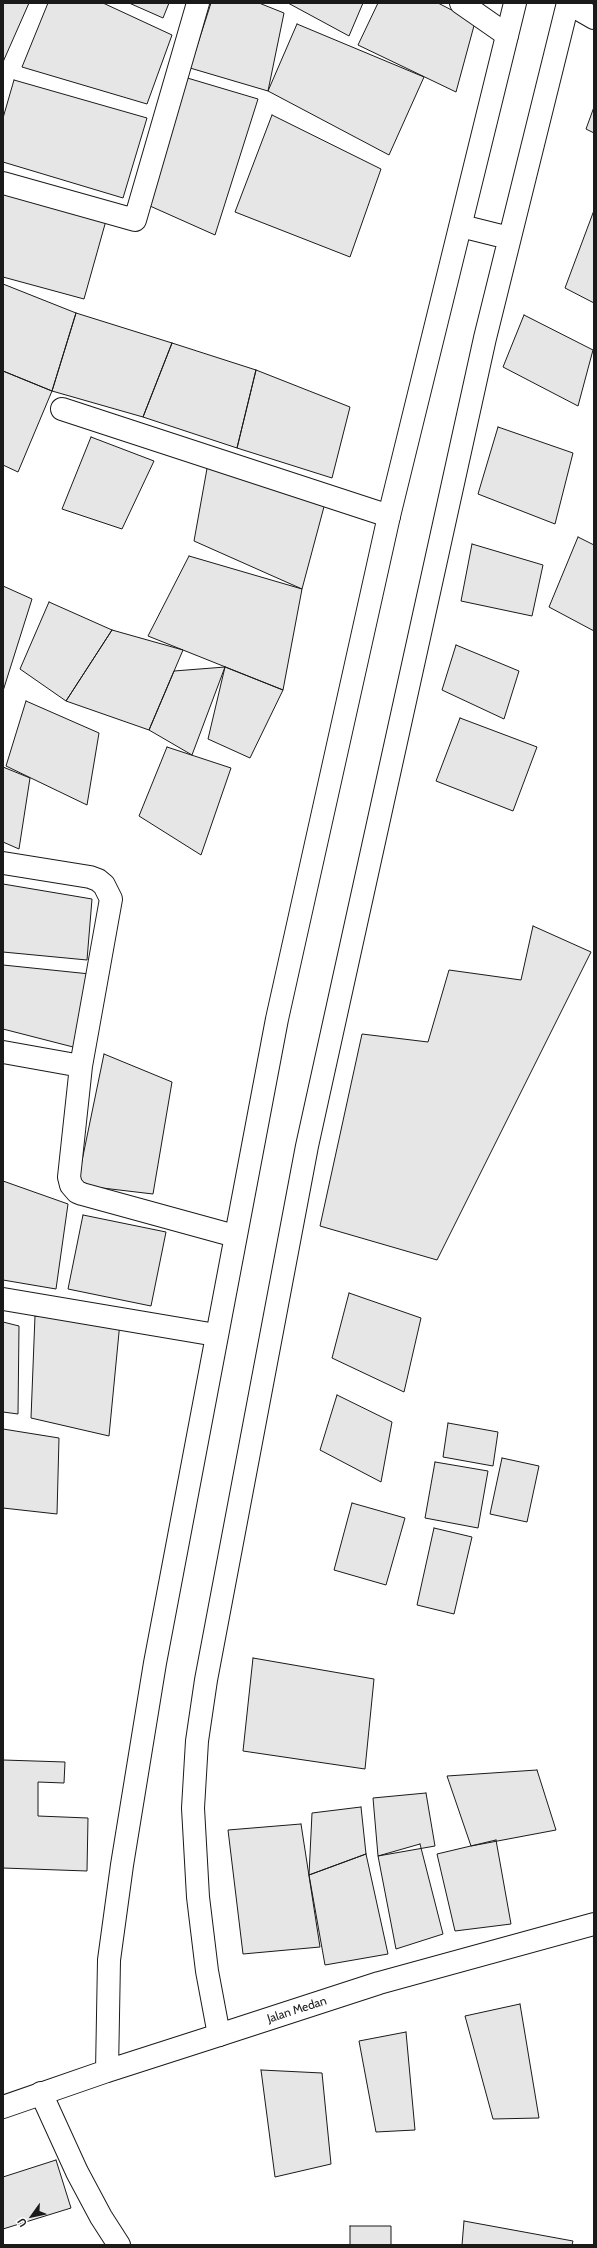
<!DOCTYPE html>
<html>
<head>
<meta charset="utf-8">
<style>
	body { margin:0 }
	#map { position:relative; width:597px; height:2248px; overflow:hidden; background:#fff; font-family:Cabin,sans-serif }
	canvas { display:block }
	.frame { position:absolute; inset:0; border:4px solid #1a1a1a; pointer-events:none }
	.north { position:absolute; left:12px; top:2196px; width:40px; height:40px; -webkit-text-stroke:3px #fff; paint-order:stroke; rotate:237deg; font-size:11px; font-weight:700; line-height:16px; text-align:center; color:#1a1a1a }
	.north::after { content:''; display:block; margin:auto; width:14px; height:18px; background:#1a1a1a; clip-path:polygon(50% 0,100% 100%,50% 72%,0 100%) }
</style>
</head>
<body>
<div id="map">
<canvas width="597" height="2248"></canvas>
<div class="frame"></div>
<div class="north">U</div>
</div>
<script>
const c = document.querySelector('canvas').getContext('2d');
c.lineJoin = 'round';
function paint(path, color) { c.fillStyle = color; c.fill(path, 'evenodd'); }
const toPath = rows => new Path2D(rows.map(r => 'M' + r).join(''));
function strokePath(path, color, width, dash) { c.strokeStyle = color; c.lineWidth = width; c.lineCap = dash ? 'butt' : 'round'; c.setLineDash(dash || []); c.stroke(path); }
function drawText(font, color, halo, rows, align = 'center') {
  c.font = font + ' Cabin,sans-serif'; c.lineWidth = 3; c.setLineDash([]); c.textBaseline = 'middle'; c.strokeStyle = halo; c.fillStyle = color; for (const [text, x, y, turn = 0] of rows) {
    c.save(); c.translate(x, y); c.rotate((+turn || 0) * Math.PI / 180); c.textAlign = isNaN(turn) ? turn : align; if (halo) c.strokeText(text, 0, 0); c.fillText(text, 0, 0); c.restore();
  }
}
const building = toPath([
	[3,3,29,3,3,62,3,3],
	[48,3,103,3,172,35,147,104,22,67,48,3],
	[129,3,169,3,163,18,129,3],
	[211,3,259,3,284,13,268,91,190,68,211,3],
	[288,3,363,3,349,36,288,3],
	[378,3,438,3,475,22,456,92,358,45,378,3],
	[297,24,424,77,389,155,268,91,297,24],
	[184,77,258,99,215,235,150,206,184,77],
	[14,80,147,118,123,198,3,162,3,118,14,80],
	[594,107,594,133,586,129,594,107],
	[272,115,381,169,350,257,235,212,272,115],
	[3,186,107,217,84,299,3,277,3,186],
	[593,213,594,214,594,303,565,288,593,213],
	[3,284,76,313,52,391,3,371,3,284],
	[76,313,172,343,143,417,52,391,76,313],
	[524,315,593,350,578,406,503,367,524,315],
	[172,343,256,370,237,448,143,417,172,343],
	[256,370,350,407,332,478,237,448,256,370],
	[3,371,52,391,18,472,3,465,3,371],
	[498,427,573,453,555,524,478,494,498,427],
	[91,437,154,461,122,529,62,509,91,437],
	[208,463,325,503,302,589,194,541,208,463],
	[578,537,594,545,594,631,549,607,578,537],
	[472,544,543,565,532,616,461,601,472,544],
	[189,556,302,589,283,690,148,636,189,556],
	[3,586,32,599,3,691,3,586],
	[49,602,112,630,66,701,20,669,49,602],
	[112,630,183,650,149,730,66,701,112,630],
	[456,645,519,671,504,719,442,690,456,645],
	[225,667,283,690,250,758,208,739,225,667],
	[225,667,192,755,149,730,174,671,225,667],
	[26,701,99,733,87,805,6,766,26,701],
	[460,718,537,747,513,811,436,781,460,718],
	[167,747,231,768,201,855,139,816,167,747],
	[3,767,30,778,19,849,3,842,3,767],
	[3,884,92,899,87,960,3,952,3,884],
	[533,926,591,952,437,1260,320,1226,362,1034,428,1042,449,970,521,980,533,926],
	[3,965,90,974,77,1048,3,1029,3,965],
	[104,1054,172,1082,153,1194,77,1185,104,1054],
	[3,1181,68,1204,56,1289,3,1280,3,1181],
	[83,1215,166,1232,151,1306,68,1289,83,1215],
	[349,1293,421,1318,404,1392,332,1358,349,1293],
	[35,1316,120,1322,109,1436,31,1418,35,1316],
	[3,1322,19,1326,18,1414,3,1412,3,1322],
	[337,1395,392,1422,381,1482,320,1450,337,1395],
	[448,1423,498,1432,493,1466,443,1457,448,1423],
	[3,1429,59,1438,57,1514,3,1508,3,1429],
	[502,1458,539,1466,527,1522,490,1514,502,1458],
	[435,1462,488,1471,478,1528,425,1518,435,1462],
	[352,1503,405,1518,386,1585,334,1570,352,1503],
	[434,1528,472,1537,454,1614,417,1605,434,1528],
	[253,1658,374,1679,365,1769,243,1751,253,1658],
	[3,1760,65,1762,64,1783,38,1782,38,1816,88,1818,87,1871,3,1868,3,1760],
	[537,1770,556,1830,471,1846,447,1776,537,1770],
	[426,1793,435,1846,378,1856,373,1798,426,1793],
	[361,1807,366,1854,309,1875,312,1813,361,1807],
	[301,1824,320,1947,243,1954,228,1830,301,1824],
	[496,1840,511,1924,455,1931,437,1854,496,1840],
	[420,1844,443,1934,396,1949,378,1856,420,1844],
	[366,1854,388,1954,325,1965,309,1875,366,1854],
	[520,2004,539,2118,493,2119,465,2016,520,2004],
	[406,2032,415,2130,376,2132,359,2041,406,2032],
	[261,2070,322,2073,331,2164,275,2177,261,2070],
	[56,2160,71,2208,3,2229,3,2177,56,2160],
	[464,2221,573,2241,572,2245,462,2245,464,2221],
	[350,2226,391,2226,391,2245,350,2245,350,2226]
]);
paint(building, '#e6e6e6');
strokePath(building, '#1a1a1a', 1);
const minor = toPath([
	[461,3,507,35],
	[568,3,594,18],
	[3,183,135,220,198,3],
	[62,409,389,516],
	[3,863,90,877,98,880,104,885,111,899,81,1066,69,1177,71,1185,77,1192,82,1194,235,1236],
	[3,1052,81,1066],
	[3,1299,216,1335],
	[41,2093,77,2172,101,2217,119,2245]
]);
const primary = toPath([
	[219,2035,379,1983,594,1924]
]);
const trunk = toPath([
	[461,226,509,238],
	[107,2071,109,1960,122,1865,155,1663,277,1019,389,516,515,3],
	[3,2107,107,2071,219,2035,207,1971,198,1897,193,1808,197,1741,206,1680,307,1146,485,338,568,3]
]);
strokePath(minor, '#1a1a1a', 24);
strokePath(primary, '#1a1a1a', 24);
strokePath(trunk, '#1a1a1a', 24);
strokePath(minor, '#fff', 22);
strokePath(primary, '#fff', 22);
strokePath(trunk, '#fff', 22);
drawText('12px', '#1a1a1a', '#fff', [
	["Jalan Medan",297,2010,-18]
]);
</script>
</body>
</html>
